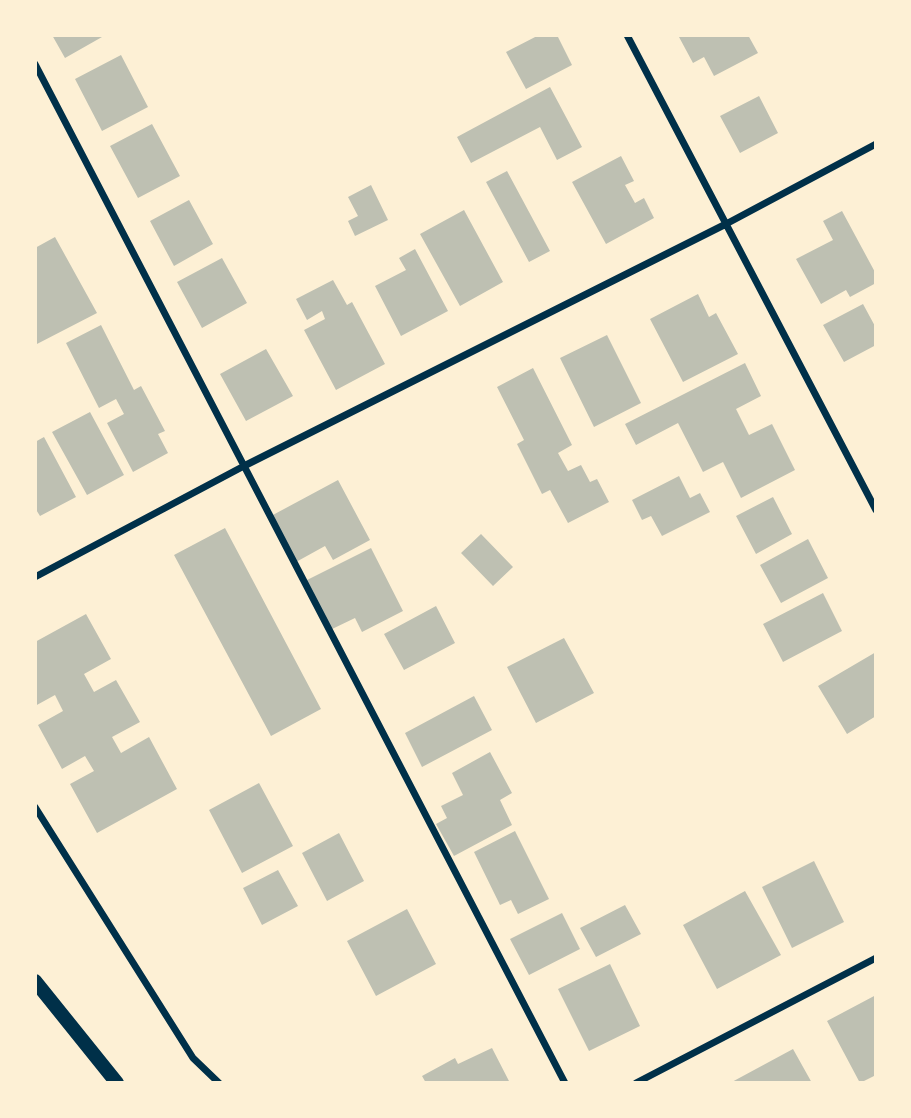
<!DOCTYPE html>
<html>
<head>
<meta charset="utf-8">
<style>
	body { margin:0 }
	#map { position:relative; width:911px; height:1118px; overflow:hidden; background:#fdf0d5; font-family:Signika,sans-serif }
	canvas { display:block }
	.frame { position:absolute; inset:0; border:37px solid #fdf0d5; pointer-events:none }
</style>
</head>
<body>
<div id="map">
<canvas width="911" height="1118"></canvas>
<div class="frame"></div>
</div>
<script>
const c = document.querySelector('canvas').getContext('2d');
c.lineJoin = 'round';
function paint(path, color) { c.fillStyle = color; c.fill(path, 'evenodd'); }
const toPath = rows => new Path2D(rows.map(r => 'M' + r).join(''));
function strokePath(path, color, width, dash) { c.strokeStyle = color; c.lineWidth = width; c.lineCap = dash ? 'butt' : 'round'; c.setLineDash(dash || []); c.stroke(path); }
paint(toPath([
	[52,35,100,35,102,37,65,58],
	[539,35,557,35,572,65,526,89,506,52],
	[682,35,748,35,758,53,714,76,704,57,693,63,679,37],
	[121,55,148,107,102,131,75,79],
	[550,87,582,147,557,160,540,127,471,163,457,137],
	[759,96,778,133,740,153,720,116],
	[152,124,180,176,138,198,110,146],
	[621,156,634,181,625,185,635,203,644,198,654,218,606,244,572,182],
	[507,171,550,251,529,262,486,182],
	[371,185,388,220,355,236,348,221,358,216,348,197],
	[189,200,213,244,174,266,150,221],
	[464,210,503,282,460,306,420,234],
	[842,211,876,274,876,283,850,297,846,290,821,304,796,259,833,240,823,221],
	[55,237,97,313,35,345,35,248],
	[415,249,448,311,401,336,375,286,406,270,399,258],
	[222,258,247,303,202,328,177,282],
	[333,280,347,305,352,302,385,364,336,390,304,330,325,319,322,311,307,320,296,299],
	[698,294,709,317,716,313,738,354,683,382,650,319],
	[863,304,876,328,876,345,844,362,823,325],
	[101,325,134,390,141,386,165,431,158,434,168,453,133,472,107,423,124,414,116,399,99,408,66,343],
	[607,335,641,403,594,427,560,358],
	[266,349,293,396,246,421,220,374],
	[745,363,761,396,736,409,749,435,772,424,795,470,741,498,723,462,703,472,678,423,636,445,625,424],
	[533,368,572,445,558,453,568,471,581,465,590,482,597,479,609,502,568,523,550,490,542,494,517,444,524,440,497,387],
	[90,412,124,475,87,495,52,432],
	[44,437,76,497,40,516,35,508,35,442],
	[679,476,690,498,700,493,710,512,662,536,651,516,642,520,632,500],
	[338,480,370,540,333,560,325,546,296,562,271,516],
	[773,497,792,534,756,554,736,516],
	[225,528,321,709,271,736,174,555],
	[481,534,513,567,493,586,461,553],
	[808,539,828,578,781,603,760,565],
	[371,548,403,611,362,632,355,618,330,630,305,581],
	[823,593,842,631,783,662,763,624],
	[436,606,455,643,404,670,384,634],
	[86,614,111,659,84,674,94,692,116,680,140,722,112,737,121,753,149,737,177,789,97,833,70,784,94,771,85,756,62,769,38,725,63,711,55,695,35,706,35,642],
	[564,638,594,693,536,723,507,667],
	[876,652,876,716,847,734,818,686],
	[474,696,492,730,422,767,405,733],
	[490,752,512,793,500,800,512,825,454,856,436,824,447,818,441,806,463,795,452,773],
	[259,783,293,846,242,873,209,810],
	[515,831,549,899,518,914,511,900,500,905,474,852],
	[339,833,364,881,327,901,302,853],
	[814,861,844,922,792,948,762,887],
	[278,870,298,906,262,925,243,888],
	[745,891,781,955,717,989,683,925],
	[625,905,641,934,596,957,580,928],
	[407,909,436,964,376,996,347,941],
	[562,913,580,949,529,975,510,939],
	[610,964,640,1026,589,1051,558,989],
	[876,995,876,1080,874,1076,860,1083,827,1021],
	[492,1048,510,1083,426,1083,422,1076,455,1058,458,1064],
	[793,1049,812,1083,730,1083]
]), '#bec0b2');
strokePath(toPath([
	[627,35,876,510],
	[35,64,565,1083],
	[35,577,244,466,726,224,876,144],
	[35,807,193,1058,219,1083],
	[636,1083,876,958]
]), '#003049', 7);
strokePath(toPath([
	[35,981,117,1083]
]), '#003049', 14);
</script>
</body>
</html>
